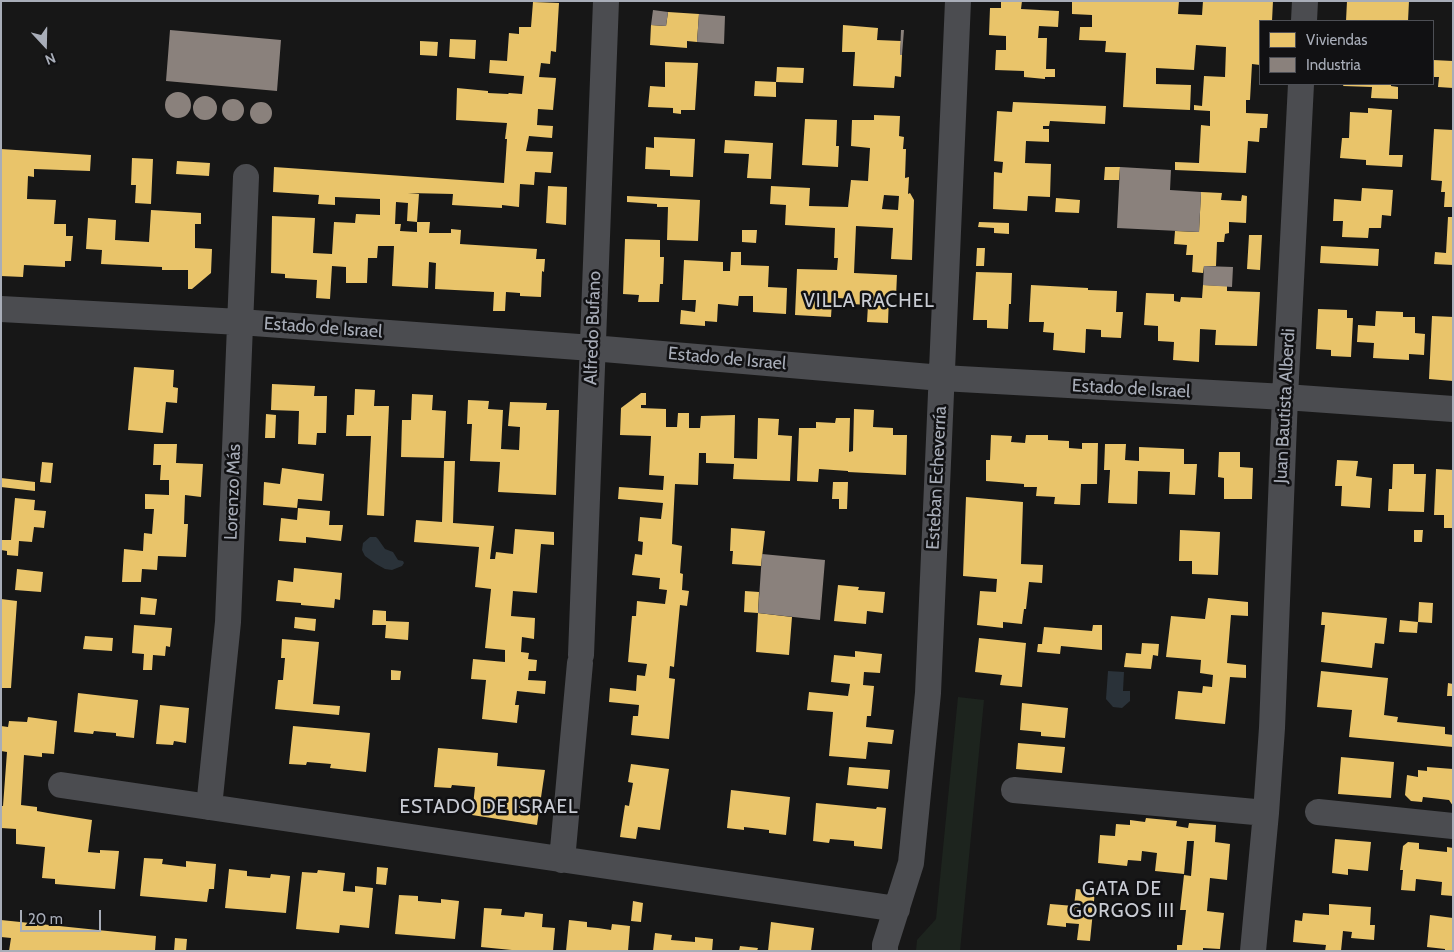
<!DOCTYPE html>
<html>
<head>
<meta charset="utf-8">
<style>
	body { margin:0 }
	#map { position:relative; width:1454px; height:952px; overflow:hidden; background:#171717; font-family:Cabin,sans-serif }
	canvas { display:block }
	.frame { position:absolute; inset:0; border:2px solid #a8adb8; pointer-events:none }
	.legend { position:absolute; left:1259px; top:20px; width:175px; height:65px; box-sizing:border-box; background:#111113; border:1px solid #4d4f55; margin:0; padding:6px 9px; list-style:none; font-size:15px; color:#a8adb8 }
	.legend li { display:flex; align-items:center; gap:10px; height:25px }
	.legend b { width:25px; border:1px solid #4d4f55 }
	.north { position:absolute; left:20px; top:20px; width:50px; height:50px; -webkit-text-stroke:4px #111113; paint-order:stroke; rotate:159deg; font-size:14px; font-weight:700; line-height:20px; text-align:center; color:#a8adb8 }
	.north::after { content:''; display:block; margin:auto; width:18px; height:22px; background:#a8adb8; clip-path:polygon(50% 0,100% 100%,50% 72%,0 100%) }
	.scale { position:absolute; left:20px; top:910px; width:81px; height:22px; box-sizing:border-box; border:2px solid #a8adb8; border-top:0; padding-left:6px; font-size:15px; line-height:18px; white-space:nowrap; color:#a8adb8; -webkit-text-stroke:4px #111113; paint-order:stroke }
</style>
</head>
<body>
<div id="map">
<canvas width="1454" height="952"></canvas>
<div class="frame"></div>
<ul class="legend">
<li><b style="height:14px;background:#e9c46a"></b>Viviendas</li>
<li><b style="height:14px;background:#8a817c"></b>Industria</li>
</ul>
<div class="north">N</div>
<div class="scale">20 m</div>
</div>
<script>
const c = document.querySelector('canvas').getContext('2d');
c.lineJoin = 'round';
function paint(path, color) { c.fillStyle = color; c.fill(path, 'evenodd'); }
const toPath = rows => new Path2D(rows.map(r => 'M' + r).join(''));
function strokePath(path, color, width, dash) { c.strokeStyle = color; c.lineWidth = width; c.lineCap = dash ? 'butt' : 'round'; c.setLineDash(dash || []); c.stroke(path); }
function drawText(font, color, halo, rows, align = 'center') {
  c.font = font + ' Cabin,sans-serif'; c.lineWidth = 5; c.setLineDash([]); c.textBaseline = 'middle'; c.strokeStyle = halo; c.fillStyle = color; for (const [text, x, y, turn = 0] of rows) {
    c.save(); c.translate(x, y); c.rotate((+turn || 0) * Math.PI / 180); c.textAlign = isNaN(turn) ? turn : align; if (halo) c.strokeText(text, 0, 0); c.fillText(text, 0, 0); c.restore();
  }
}
paint(toPath([
	[958,697,984,700,960,951,916,951,917,940,936,919]
]), '#1d241e');
paint(toPath([
	[370,537,376,537,378,539,385,549,393,552,398,560,403,561,404,563,402,566,392,570,385,569,376,564,365,556,362,550,363,543],
	[1108,671,1124,672,1123,691,1130,691,1130,701,1122,708,1113,707,1106,699]
]), '#2a3239');
paint(toPath([
	[1001,1,1022,1,1021,9,1059,11,1058,27,1039,26,1038,38,1047,38,1046,69,1055,69,1055,77,1045,77,1045,79,1024,77,1024,71,995,70,996,50,1006,50,1006,36,989,35,990,8,1001,8],
	[1072,1,1179,1,1178,14,1202,15,1203,1,1273,1,1272,21,1260,21,1260,65,1252,64,1250,100,1246,100,1246,113,1268,114,1267,128,1260,128,1259,142,1248,141,1246,173,1175,170,1175,162,1199,163,1201,125,1210,126,1210,111,1194,110,1194,105,1202,106,1204,76,1225,77,1226,47,1196,45,1194,70,1156,68,1156,84,1191,85,1190,110,1123,107,1126,53,1105,52,1106,41,1079,40,1080,27,1092,27,1092,15,1072,14],
	[1347,1,1409,1,1408,21,1346,21],
	[533,2,559,3,556,52,551,51,550,64,541,63,539,77,556,78,553,110,538,109,537,125,553,126,552,138,529,136,526,151,553,152,551,173,535,172,534,185,520,184,519,207,502,205,502,208,452,205,453,194,408,193,419,194,417,222,430,222,429,233,451,233,451,229,461,230,460,244,537,249,536,259,545,259,544,272,542,271,541,297,520,296,520,293,506,292,505,311,493,311,494,292,435,289,436,263,429,262,428,288,392,286,394,246,378,246,377,258,368,258,367,283,346,283,346,267,332,266,330,299,316,298,317,280,285,278,285,274,271,273,272,216,315,218,313,253,332,254,334,222,355,223,356,214,380,215,380,199,335,197,335,205,318,204,319,195,273,192,274,167,504,183,507,139,505,139,507,123,456,120,457,88,488,91,488,93,508,94,509,93,522,94,524,76,489,73,490,60,507,61,509,33,519,34,519,27,531,27],
	[396,202,408,203,407,221,417,222,417,232,400,231,401,224,395,224],
	[668,12,699,14,697,42,687,41,687,48,650,45,651,25,666,26],
	[843,25,878,28,877,40,901,41,900,55,902,55,901,77,895,76,894,88,853,86,855,52,842,52],
	[450,39,476,40,475,59,449,57],
	[420,41,438,42,437,56,420,55],
	[1433,60,1453,61,1453,88,1438,87,1439,77,1433,77],
	[665,62,698,63,695,110,681,110,681,114,673,113,673,108,648,107,650,86,665,87],
	[777,67,804,68,803,83,776,82],
	[755,81,776,82,776,97,754,96],
	[1344,84,1391,84,1391,86,1398,87,1398,99,1371,98,1372,87,1343,86],
	[1013,102,1106,106,1105,124,1050,121,1049,126,1043,126,1043,129,1049,129,1049,142,1026,141,1025,163,1051,164,1050,197,1028,196,1027,211,993,209,994,172,1002,173,1003,162,994,161,997,111,1012,112],
	[1368,108,1392,110,1389,155,1403,155,1402,167,1366,165,1366,160,1340,158,1342,138,1349,138,1350,112,1368,113],
	[874,115,900,116,899,136,904,137,903,149,906,149,905,178,909,177,908,194,910,193,914,200,912,260,891,259,893,228,856,226,854,273,897,275,896,297,889,297,888,323,867,322,868,305,852,304,852,299,838,298,837,302,832,302,831,317,795,315,797,269,837,270,838,258,834,258,835,228,785,225,786,205,770,204,771,186,810,188,809,206,848,207,851,180,868,181,870,148,851,146,852,120,874,120],
	[884,195,899,196,898,210,882,209],
	[805,119,837,120,836,146,839,146,838,167,802,165],
	[1434,129,1453,130,1453,207,1444,207,1445,192,1441,192,1442,181,1431,180],
	[654,137,695,139,693,177,670,176,670,170,645,169,646,147,654,148],
	[725,140,773,143,771,179,747,178,749,154,724,153],
	[1,149,91,155,90,171,34,169,34,177,28,176,27,199,56,200,54,224,66,224,66,236,73,236,71,261,65,261,65,267,24,265,23,277,1,276],
	[132,158,153,159,151,204,135,203,136,185,131,185],
	[177,161,210,163,209,176,176,174],
	[1105,167,1120,167,1119,180,1104,180],
	[548,186,567,187,566,225,546,223],
	[1362,188,1393,190,1391,216,1382,215,1381,228,1369,228,1368,238,1342,237,1343,221,1333,221,1334,199,1361,201],
	[1201,192,1222,193,1221,200,1241,201,1242,195,1247,196,1246,223,1229,222,1229,233,1225,234,1224,242,1217,242,1216,266,1204,266,1203,273,1192,272,1193,255,1186,255,1187,245,1174,244,1175,231,1199,232],
	[627,196,700,200,698,241,667,240,668,207,657,207,657,204,627,202],
	[1056,198,1080,200,1079,213,1055,212],
	[151,210,201,213,201,224,195,224,195,248,212,249,211,273,192,289,188,289,188,270,162,270,162,267,101,264,102,250,86,249,88,218,116,220,115,240,149,242],
	[1448,217,1453,217,1453,265,1434,264,1435,252,1446,253],
	[979,222,1009,223,1009,234,994,233,994,228,978,227],
	[742,230,757,230,756,243,742,242],
	[1249,235,1262,235,1260,270,1247,269],
	[625,239,660,240,660,257,664,257,663,284,660,284,659,302,638,302,639,295,623,294],
	[1321,246,1379,249,1378,266,1320,263],
	[977,248,985,248,984,266,976,266],
	[731,252,741,252,741,265,769,266,768,287,787,288,786,314,753,312,753,296,739,296,738,306,718,304,717,322,705,321,705,326,680,324,681,310,695,312,696,300,682,300,684,260,723,262,723,271,730,271],
	[976,272,1012,273,1011,304,1009,304,1008,329,987,328,987,320,973,320],
	[1031,285,1088,288,1088,290,1117,291,1116,312,1123,312,1121,338,1101,337,1101,330,1086,329,1085,353,1053,350,1054,333,1043,332,1044,322,1029,322],
	[1203,285,1227,286,1227,291,1260,292,1257,346,1215,345,1216,330,1200,329,1199,362,1173,360,1174,342,1158,341,1158,326,1144,325,1146,293,1174,294,1174,301,1180,302,1181,297,1202,298],
	[1318,309,1347,310,1347,318,1353,318,1351,357,1331,356,1331,350,1316,349],
	[1376,311,1403,312,1403,317,1415,317,1415,333,1425,334,1424,355,1409,354,1409,360,1373,358,1374,343,1357,342,1358,325,1375,326],
	[1432,316,1453,317,1453,381,1429,379],
	[134,367,174,370,173,387,178,388,177,403,166,402,163,433,128,430],
	[272,384,315,386,314,396,327,396,326,433,317,433,316,445,298,444,299,411,271,410],
	[355,389,375,390,374,406,389,406,384,516,367,515,371,436,346,436,347,415,354,415],
	[641,393,646,393,646,405,641,405,641,408,666,409,666,427,677,427,678,413,689,413,689,428,700,428,701,416,735,415,734,458,757,459,758,418,779,419,778,435,792,436,790,481,733,479,734,464,706,463,706,453,699,453,698,485,675,484,672,544,682,546,680,573,683,574,682,590,689,591,687,606,680,605,674,667,670,666,669,678,675,679,669,739,631,735,633,716,638,716,639,705,609,702,610,688,636,691,637,675,645,676,647,664,628,662,632,616,636,616,637,601,665,604,667,590,659,589,660,578,632,575,635,554,642,555,643,542,638,541,640,517,661,519,663,503,618,499,619,487,663,490,664,476,649,475,651,436,620,435,621,408],
	[412,394,433,395,432,410,446,411,444,458,401,457,402,420,411,420],
	[468,400,489,401,488,409,503,410,501,449,519,450,520,427,508,426,510,402,547,403,546,410,559,410,556,495,498,492,500,462,470,461,472,424,467,424],
	[854,409,874,410,873,427,893,428,893,435,907,435,906,475,848,472,848,471,819,469,818,482,797,481,799,428,816,428,816,422,835,423,836,418,850,418,849,452,853,451],
	[266,414,276,415,275,438,265,438],
	[991,435,1012,436,1011,442,1025,443,1026,435,1048,435,1048,440,1069,441,1069,448,1082,449,1082,443,1098,443,1097,484,1081,484,1080,505,1075,505,1054,504,1055,497,1036,496,1037,487,1024,487,1024,484,986,481,986,460,990,460],
	[154,444,177,444,176,463,203,464,201,497,185,495,184,524,188,524,186,557,158,556,157,570,142,569,141,582,122,582,124,549,143,551,144,533,152,534,154,509,145,509,145,494,169,495,169,480,160,480,161,465,153,465],
	[1105,444,1126,444,1125,460,1139,461,1139,447,1184,449,1184,464,1197,464,1195,495,1169,494,1170,472,1138,471,1137,504,1108,503,1110,470,1104,470],
	[1219,452,1240,452,1240,467,1253,468,1252,499,1224,499,1224,478,1218,477],
	[1337,460,1358,461,1356,476,1372,478,1370,508,1341,506,1342,486,1335,486],
	[444,461,455,461,453,523,494,526,490,559,495,559,496,552,513,554,515,529,554,532,554,545,541,544,537,593,513,591,511,616,535,618,534,639,522,637,521,652,529,653,528,659,537,660,536,671,529,671,528,680,546,681,545,694,517,691,515,705,519,705,517,723,482,719,486,680,471,679,473,659,505,662,505,650,485,648,491,589,475,587,479,547,414,542,416,520,442,522],
	[42,462,53,463,51,483,40,482],
	[1393,464,1414,464,1414,474,1426,474,1424,512,1388,511,1389,489,1392,489],
	[282,468,324,474,322,501,298,499,297,508,263,505,264,482,280,484],
	[1436,469,1453,470,1453,528,1444,528,1444,515,1434,515],
	[1,478,35,482,35,491,1,487],
	[833,482,848,482,847,509,839,509,839,499,832,499],
	[966,497,1023,502,1021,564,1043,565,1042,583,1029,582,1026,609,1024,609,1022,624,1003,622,1003,628,977,625,980,591,996,592,997,579,963,576],
	[15,498,35,500,34,510,46,511,44,528,34,527,32,542,19,541,18,556,7,555,7,551,1,550,1,540,11,540],
	[298,508,330,511,329,525,343,525,341,541,306,537,306,543,279,541,281,518,297,520],
	[731,528,765,531,761,566,732,564,733,551,730,551],
	[1180,530,1220,532,1218,575,1192,574,1192,561,1179,561],
	[1414,530,1423,530,1422,542,1414,542],
	[294,568,342,573,340,600,335,599,334,608,301,605,301,603,276,601,278,580,293,582],
	[17,569,43,572,41,592,15,590],
	[838,585,859,587,858,590,885,592,883,613,867,611,866,624,834,621],
	[745,591,759,592,758,613,744,612],
	[141,597,157,599,155,615,140,614],
	[1208,598,1248,602,1248,616,1231,615,1227,663,1246,665,1246,678,1230,677,1225,724,1175,719,1178,691,1202,693,1203,686,1212,687,1213,675,1200,673,1201,660,1166,657,1171,616,1205,619],
	[1,599,17,601,11,688,1,688],
	[1419,602,1433,603,1432,623,1418,622,1417,633,1399,632,1400,620,1418,622],
	[373,610,386,611,386,621,409,622,408,640,385,638,386,625,372,625],
	[1322,612,1387,618,1384,644,1375,643,1372,668,1321,662,1325,625,1321,625],
	[758,613,792,617,789,655,756,652],
	[295,617,316,619,315,631,294,628],
	[134,625,172,628,170,647,166,646,165,656,153,655,152,670,143,670,144,654,132,653],
	[1093,625,1102,625,1102,650,1061,646,1060,654,1037,652,1038,644,1042,644,1044,627,1092,631],
	[85,636,113,638,112,651,83,649],
	[979,638,1026,643,1022,687,1000,685,1002,675,975,672],
	[282,639,319,642,313,704,340,706,339,715,275,709,278,680,283,680,285,658,281,658],
	[1142,643,1159,644,1158,656,1153,655,1151,669,1124,667,1126,653,1141,654],
	[855,651,882,654,880,673,864,672,863,685,874,686,871,716,867,716,866,727,894,730,892,744,868,742,866,759,829,756,833,712,807,710,809,692,848,696,850,684,831,682,834,655,855,657],
	[391,670,401,671,400,680,391,680],
	[1321,671,1388,678,1384,715,1398,717,1397,722,1445,727,1445,734,1453,735,1453,747,1349,737,1352,710,1317,707],
	[1448,683,1453,684,1453,696,1447,696],
	[78,693,138,700,134,738,116,736,116,733,104,732,94,731,93,734,74,732],
	[1022,703,1068,708,1065,738,1041,736,1041,732,1020,730],
	[160,705,189,708,186,743,174,741,173,745,156,744],
	[28,717,57,721,54,754,42,753,42,757,24,755,21,805,37,807,37,811,48,813,92,820,88,852,100,853,100,850,119,851,115,889,55,884,55,879,42,878,45,847,16,844,16,829,1,828,1,806,3,806,7,752,1,751,1,726,8,727,9,721,27,722],
	[293,726,370,733,366,772,330,768,331,764,307,762,306,765,289,764],
	[1018,743,1065,747,1062,773,1016,769],
	[438,748,498,753,497,766,545,770,537,825,472,815,475,787,452,785,451,788,434,787],
	[1341,757,1394,762,1391,798,1338,794],
	[631,764,669,769,660,830,638,827,636,839,620,837,625,805,629,806,633,783,628,782],
	[849,767,890,770,888,789,847,785],
	[1427,767,1453,769,1453,806,1449,800,1423,797,1422,802,1411,801,1405,795,1407,775,1418,777,1418,770,1427,771],
	[731,790,790,797,786,835,769,833,769,830,744,827,744,830,727,828],
	[816,803,876,809,877,807,886,808,882,849,854,846,854,841,830,839,829,843,813,841],
	[1146,818,1177,821,1176,826,1188,828,1189,823,1216,825,1215,842,1230,844,1227,880,1210,878,1207,911,1224,913,1220,949,1203,948,1203,951,1177,951,1177,945,1182,945,1186,910,1180,910,1184,875,1191,876,1194,841,1187,841,1184,874,1155,871,1157,853,1142,851,1141,861,1128,860,1127,866,1098,863,1100,835,1115,836,1116,824,1130,825,1130,820,1145,822],
	[1335,839,1371,842,1368,871,1348,869,1348,875,1332,873],
	[1408,842,1419,843,1419,849,1447,852,1447,847,1453,848,1453,896,1441,895,1442,882,1416,879,1415,891,1401,890,1403,870,1400,870,1403,846],
	[144,858,163,859,162,864,186,867,186,861,216,864,214,889,209,889,207,902,140,896],
	[377,867,388,868,386,885,376,884],
	[229,869,247,871,247,876,270,878,271,874,290,876,286,913,225,908],
	[318,870,345,873,343,891,355,892,355,886,373,888,369,928,340,925,339,933,296,929,302,872,317,873],
	[1076,889,1095,891,1090,941,1077,940,1079,924,1066,923,1066,927,1047,925,1050,904,1074,906],
	[399,895,418,896,418,901,441,903,441,899,459,901,455,939,395,934],
	[633,901,643,903,641,922,631,921],
	[1329,904,1371,907,1370,925,1375,925,1374,940,1351,938,1352,932,1343,931,1341,951,1325,951,1326,945,1293,942,1295,920,1302,921,1303,913,1329,915],
	[484,908,502,909,501,915,524,917,525,912,543,914,542,927,555,928,553,951,522,951,481,947],
	[1430,915,1453,918,1453,951,1445,951,1445,949,1427,947],
	[1,920,156,936,155,951,9,951,11,938,1,937],
	[569,920,587,922,587,927,598,928,611,930,612,924,630,926,628,951,566,951],
	[771,922,814,928,811,951,768,951],
	[655,933,672,935,671,940,695,942,695,937,713,939,712,951,653,951],
	[175,938,187,939,186,951,174,951],
	[740,946,758,948,757,951,739,951]
]), '#e9c46a');
paint(toPath([
	[653,10,668,12,666,26,651,25],
	[699,14,725,16,724,44,697,42],
	[170,30,281,40,277,91,166,81],
	[901,30,904,30,902,55,900,55],
	'165 105a13 13 0 1 1 26 0a13 13 0 1 1-26 0Z',
	'193 108a12 12 0 1 1 24 0a12 12 0 1 1-24 0Z',
	'222 110a11 11 0 1 1 22 0a11 11 0 1 1-22 0Z',
	'250 113a11 11 0 1 1 22 0a11 11 0 1 1-22 0Z',
	[1120,167,1171,170,1170,190,1201,192,1199,232,1117,228],
	[1204,266,1233,267,1232,287,1203,285],
	[762,554,825,560,820,620,758,613]
]), '#8a817c');
strokePath(toPath([
	[1304,21,1305,1],
	[1,309,240,322,592,348,942,378,1285,397,1453,409],
	[581,655,606,1],
	[61,785,897,909],
	[1014,790,1266,813],
	[209,807,228,622,246,177],
	[1318,812,1453,826],
	[562,860,580,663],
	[885,951,885,945,911,863,928,693,958,1],
	[1253,951,1266,813,1272,728,1285,397,1301,84]
]), '#4b4c50', 26);
drawText('18px', '#a8adb8', '#111113', [
	["Estado de Israel",323,328,4],
	["Alfredo Bufano",593,328,-88],
	["Estado de Israel",727,359,5],
	["Estado de Israel",1131,389,3],
	["Juan Bautista Alberdi",1285,406,-87],
	["Esteban Echeverría",937,478,-87],
	["Lorenzo Más",233,492,-88]
]);
c.letterSpacing = '1px';
drawText('19px', '#c9ccd4', '#111113', [
	["VILLA RACHEL",869,301],
	["ESTADO DE ISRAEL",489,807],
	["GATA DE",1122,889],
	["GORGOS III",1122,911]
]);
c.letterSpacing = '0px';
</script>
</body>
</html>
